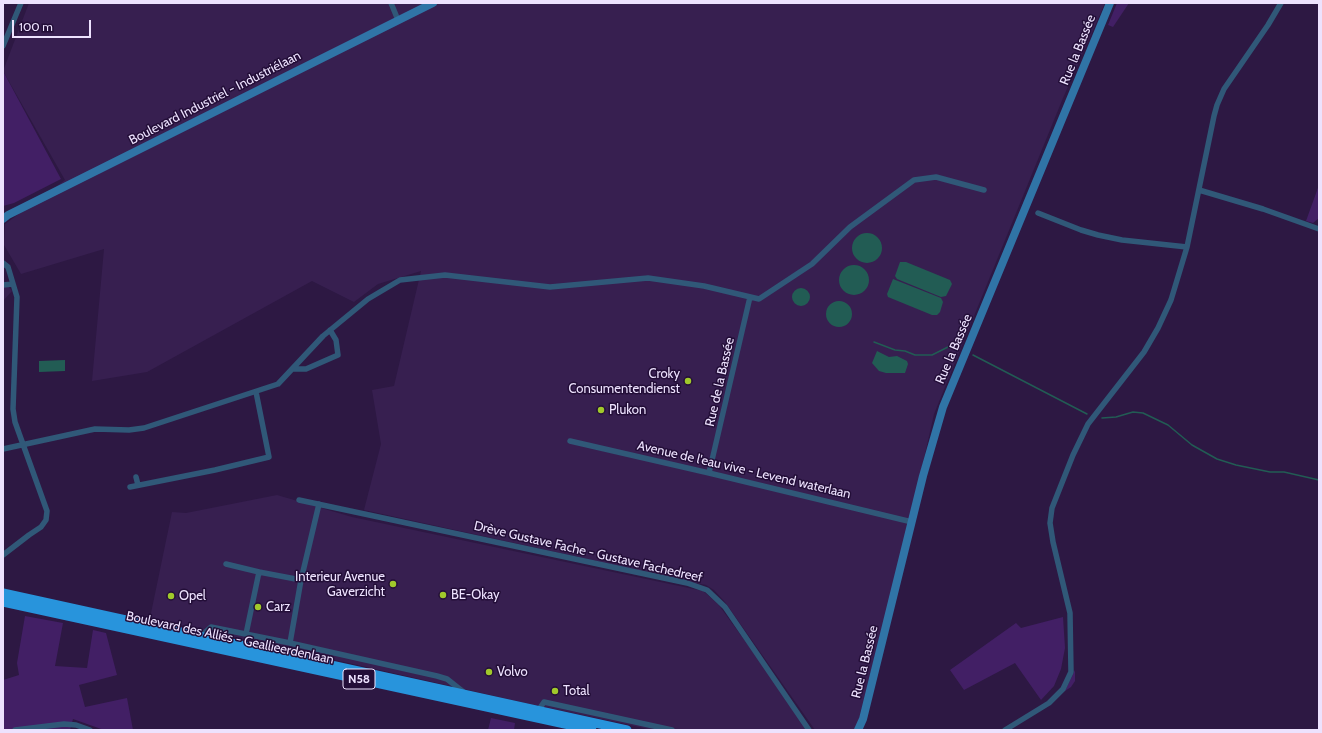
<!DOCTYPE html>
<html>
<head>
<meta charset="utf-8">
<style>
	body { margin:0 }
	#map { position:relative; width:1322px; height:733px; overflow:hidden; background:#2d1843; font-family:Cabin,sans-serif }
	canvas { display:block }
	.frame { position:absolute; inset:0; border:4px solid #ede2fe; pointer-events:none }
	.scale { position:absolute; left:12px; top:20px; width:79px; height:18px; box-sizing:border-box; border:2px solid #ede2fe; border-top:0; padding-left:5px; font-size:12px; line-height:14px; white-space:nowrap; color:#ede2fe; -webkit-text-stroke:3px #230e38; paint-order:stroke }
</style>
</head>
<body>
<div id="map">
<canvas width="1322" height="733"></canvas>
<div class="frame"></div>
<div class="scale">100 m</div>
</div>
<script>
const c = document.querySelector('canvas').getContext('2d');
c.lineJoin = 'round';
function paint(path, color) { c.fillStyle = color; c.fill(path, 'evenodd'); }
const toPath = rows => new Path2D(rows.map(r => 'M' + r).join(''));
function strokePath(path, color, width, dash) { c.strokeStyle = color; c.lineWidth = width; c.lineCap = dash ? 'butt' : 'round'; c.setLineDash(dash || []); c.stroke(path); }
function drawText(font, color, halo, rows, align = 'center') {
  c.font = font + ' Cabin,sans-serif'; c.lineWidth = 3; c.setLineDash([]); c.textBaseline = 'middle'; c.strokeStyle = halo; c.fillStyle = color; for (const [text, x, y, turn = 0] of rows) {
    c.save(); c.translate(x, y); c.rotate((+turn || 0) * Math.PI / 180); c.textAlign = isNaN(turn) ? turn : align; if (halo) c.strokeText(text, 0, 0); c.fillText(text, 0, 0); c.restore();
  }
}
paint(toPath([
	[29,3,1105,3,1063,98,934,414,912,511,856,730,815,730,725,602,714,590,706,585,364,510,381,444,372,390,394,386,421,271,378,284,354,302,312,281,147,372,92,381,104,249,21,274,4,245,5,224,65,180,3,71],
	[3,285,7,285,12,291,3,301],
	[277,495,352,517,703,591,718,604,810,730,653,730,521,702,150,618,172,512,186,513]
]), '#371f50');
paint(toPath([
	[1117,3,1129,3,1113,27,1108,25],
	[3,71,61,179,14,203,3,206],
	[1319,185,1319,218,1313,223,1306,221],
	[25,616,63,623,55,666,87,668,93,630,106,633,117,675,79,685,85,707,127,698,133,730,104,730,73,719,70,730,3,730,3,680,19,675,17,663],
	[1063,617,1065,648,1061,669,1054,686,1041,700,1015,663,964,690,950,670,1016,623,1021,628],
	[1075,670,1075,681,1071,687,1065,691],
	[491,718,515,723,514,730,488,730]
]), '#421f65');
paint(toPath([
	'852 248a15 15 0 1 1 30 0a15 15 0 1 1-30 0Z',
	[900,262,906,262,950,280,952,284,946,296,941,297,897,279,895,276],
	'839 280a15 15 0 1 1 30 0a15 15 0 1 1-30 0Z',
	[893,279,941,298,943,302,940,312,937,315,932,315,888,297,887,294],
	'792 297a9 9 0 1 1 18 0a9 9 0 1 1-18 0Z',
	'826 314a13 13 0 1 1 26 0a13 13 0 1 1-26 0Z',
	[877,351,889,357,897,356,907,361,908,364,905,373,886,373,879,371,872,363],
	[65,360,65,371,39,372,39,361]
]), '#225c54');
strokePath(toPath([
	[874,342,895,350,905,351,915,355,932,355,950,346,955,347],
	[973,355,1087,414],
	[1102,418,1116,417,1133,412,1143,413,1168,425,1192,445,1217,459,1236,465,1270,472,1284,472,1319,480]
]), '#225c54', 1.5);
strokePath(toPath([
	[391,3,398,20],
	[3,46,21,3],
	[1199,190,1263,209,1319,229],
	[1038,213,1081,230,1098,235,1122,240,1187,247],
	[3,263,8,267,17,297,13,409,15,422,47,511,46,520,41,527,29,535,3,555],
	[3,285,13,284],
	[294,369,306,369,338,355,336,340,330,330],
	[570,441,709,473,912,522],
	[3,449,95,429,129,430,144,428,278,384,323,336,368,299,400,280,445,275,550,287,648,278,704,286,759,299,812,264,850,227,914,180,936,177,984,190],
	[709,473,750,297],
	[136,477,138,485],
	[130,487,215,470,269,457,256,392],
	[299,500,687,583,707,590,725,607,809,730],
	[226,564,259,572],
	[246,634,259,572,301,580],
	[200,637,211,627,290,643,437,676,447,679,466,694],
	[290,643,301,580,319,504],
	[538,711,544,702,672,730],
	[15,730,64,724,76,725,90,730],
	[1005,730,1049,703,1063,689,1071,672,1070,613,1053,542,1050,523,1052,508,1073,455,1088,424,1144,352,1158,328,1171,300,1187,247,1214,116,1217,105,1224,89,1268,25,1281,3]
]), '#305878', 5.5);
strokePath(toPath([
	[3,219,8,215,433,3],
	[858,730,863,719,923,476,943,407,1110,3]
]), '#3074a6', 8);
strokePath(toPath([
	[3,593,627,730],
	[3,602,592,730]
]), '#2894dc', 9);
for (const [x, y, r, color] of [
	[688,381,4,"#a1c92b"],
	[601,410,4,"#a1c92b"],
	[393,584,4,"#a1c92b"],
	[443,595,4,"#a1c92b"],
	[171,596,4,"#a1c92b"],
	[258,607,4,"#a1c92b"],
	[489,672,4,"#a1c92b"],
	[555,691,4,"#a1c92b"]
]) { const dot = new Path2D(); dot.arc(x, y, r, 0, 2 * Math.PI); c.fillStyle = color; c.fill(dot); strokePath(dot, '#230e38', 1.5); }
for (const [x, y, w] of [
	[359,679,32]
]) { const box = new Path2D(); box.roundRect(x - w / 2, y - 10, w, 20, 3); c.fillStyle = '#230e38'; c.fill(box); strokePath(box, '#ede2fe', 1); }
drawText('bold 12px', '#ede2fe', null, [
	["N58",359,679]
]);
drawText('13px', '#ede2fe', '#230e38', [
	["Rue la Bassée",1078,50,-68],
	["Boulevard Industriel - Industriélaan",215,98,-27],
	["Rue la Bassée",954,349,-67],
	["Rue de la Bassée",720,382,-77],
	["Avenue de l'eau vive - Levend waterlaan",744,470,13],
	["Drève Gustave Fache - Gustave Fachedreef",588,552,13],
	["Boulevard des Alliés - Geallieerdenlaan",230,638,12],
	["Rue la Bassée",865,662,-76]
]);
drawText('13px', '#ede2fe', '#230e38', [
	["Croky",680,374,"right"],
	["Consumentendienst",680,389,"right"],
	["Plukon",609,410],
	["Interieur Avenue",385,577,"right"],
	["Gaverzicht",385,592,"right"],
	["BE-Okay",451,595],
	["Opel",179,596],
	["Carz",266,607],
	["Volvo",497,672],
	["Total",563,691]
], 'left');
</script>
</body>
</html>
